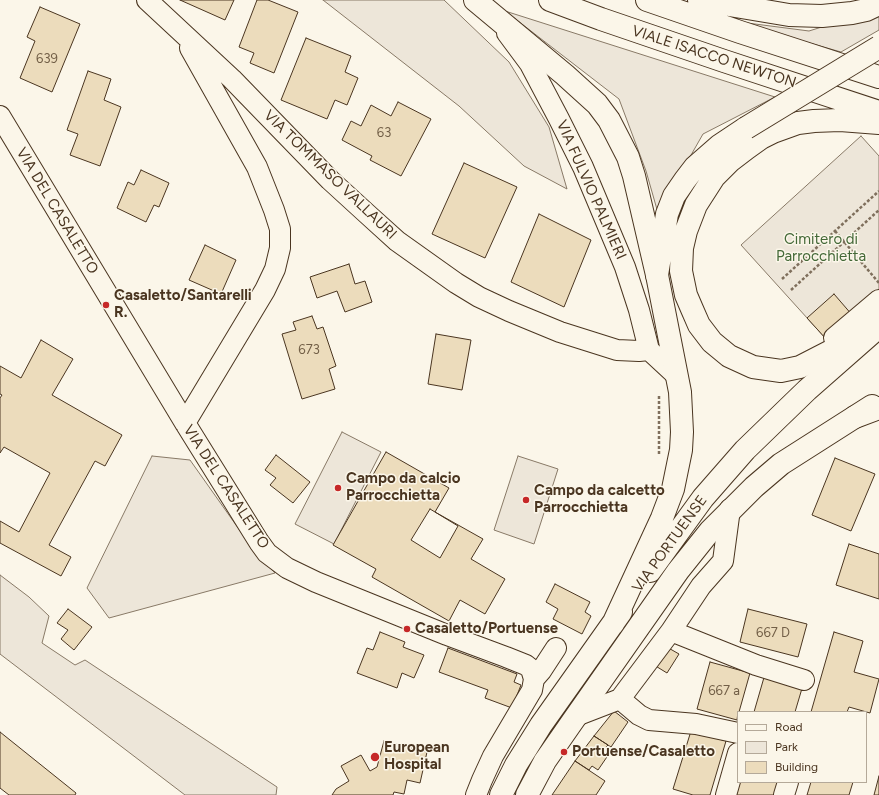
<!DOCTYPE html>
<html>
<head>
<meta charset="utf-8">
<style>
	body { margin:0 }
	#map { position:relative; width:879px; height:795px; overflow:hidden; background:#fbf6e9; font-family:Figtree,sans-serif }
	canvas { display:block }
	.legend { position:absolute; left:737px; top:711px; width:130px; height:72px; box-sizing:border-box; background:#fbf6e9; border:1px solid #b4a999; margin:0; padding:5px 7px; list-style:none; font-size:12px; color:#4a3520 }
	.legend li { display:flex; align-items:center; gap:8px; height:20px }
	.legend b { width:20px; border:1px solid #b4a999 }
</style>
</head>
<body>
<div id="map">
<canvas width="879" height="795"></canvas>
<ul class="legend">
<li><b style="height:5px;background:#fbf6e9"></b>Road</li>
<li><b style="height:11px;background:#ede6d9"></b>Park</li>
<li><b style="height:11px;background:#ecdcbc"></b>Building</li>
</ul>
</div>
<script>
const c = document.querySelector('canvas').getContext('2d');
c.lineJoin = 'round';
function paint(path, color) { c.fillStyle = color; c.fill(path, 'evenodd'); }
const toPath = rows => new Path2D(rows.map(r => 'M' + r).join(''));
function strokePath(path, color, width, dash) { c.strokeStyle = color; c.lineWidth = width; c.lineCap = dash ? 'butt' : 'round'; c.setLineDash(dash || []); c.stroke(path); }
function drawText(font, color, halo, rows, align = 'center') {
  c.font = font + ' Figtree,sans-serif'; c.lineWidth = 3; c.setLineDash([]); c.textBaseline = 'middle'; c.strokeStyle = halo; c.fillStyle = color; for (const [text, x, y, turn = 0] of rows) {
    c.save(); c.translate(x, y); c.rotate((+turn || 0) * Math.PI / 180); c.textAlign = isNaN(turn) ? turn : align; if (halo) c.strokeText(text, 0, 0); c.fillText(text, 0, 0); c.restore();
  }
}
const green = toPath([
	[323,0,444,0,509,62,549,127,567,189,524,166,459,106,323,0],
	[879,9,879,30,841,52,732,21,809,31,879,9],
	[505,11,775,97,703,134,658,213,646,171,619,99,505,11],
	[861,136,879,156,879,293,827,340,741,245,861,136],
	[342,432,381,452,334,544,295,524,342,432],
	[152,456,190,460,253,549,275,573,109,618,87,588,152,456],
	[518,456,558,469,534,544,494,530,518,456],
	[0,575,29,597,49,616,42,643,75,665,85,660,277,787,276,795,185,795,0,654,0,575]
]);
paint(green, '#ede6d9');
strokePath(green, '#887966', 1);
const building = toPath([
	[180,0,234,0,225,20,180,0],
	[257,0,268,0,298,12,274,73,250,63,254,53,239,47,257,0],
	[40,7,80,24,52,92,20,78,35,41,27,37,40,7],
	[306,38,351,56,345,72,358,78,347,105,335,100,327,119,281,100,306,38],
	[88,71,111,79,104,100,121,107,100,166,70,155,78,134,67,130,88,71],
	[398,102,431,119,401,176,370,160,372,156,342,140,351,121,361,126,371,105,391,116,398,102],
	[464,163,517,187,485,258,432,234,464,163],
	[141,170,169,183,159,207,154,205,146,222,117,208,128,182,134,185,141,170],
	[539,214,591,240,564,307,511,282,539,214],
	[205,245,236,260,221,294,189,280,205,245],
	[349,264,355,284,365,281,372,302,345,312,337,291,317,298,310,277,349,264],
	[834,294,853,316,827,340,807,318,834,294],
	[312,316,317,329,323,327,336,366,329,369,335,389,302,399,282,334,296,330,293,322,312,316],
	[436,334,471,340,462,390,428,384,436,334],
	[41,340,73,359,52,395,122,435,105,466,95,461,49,545,71,557,61,576,0,543,0,521,19,532,50,473,4,447,0,453,0,398,2,395,0,394,0,366,21,378,41,340],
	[386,452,449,488,435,512,483,539,471,559,505,579,485,614,460,600,449,621,372,577,376,569,333,545,386,452],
	[430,509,458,526,440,558,411,540,430,509],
	[276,455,310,482,293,503,270,485,276,478,265,470,276,455],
	[835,458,875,474,851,531,812,515,835,458],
	[849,544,879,554,879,599,836,585,849,544],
	[555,584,590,602,585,612,591,616,582,634,553,619,558,609,546,602,555,584],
	[68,609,92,627,74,650,61,639,68,630,57,623,68,609],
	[748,609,807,624,798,657,740,642,748,609],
	[380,632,405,642,403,647,424,655,414,678,402,673,397,688,357,673,367,648,373,650,380,632],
	[834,632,863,641,854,672,879,679,870,713,849,707,847,712,811,712,834,632],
	[665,646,679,654,667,673,654,665,665,646],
	[448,648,517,674,514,682,521,685,512,708,485,698,488,690,439,672,448,648],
	[710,662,750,673,739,712,738,712,737,720,697,709,710,662],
	[765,674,803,685,795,712,754,712,765,674],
	[614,711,628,722,611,747,594,736,614,711],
	[691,731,726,741,710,795,693,795,673,789,691,731],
	[0,732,76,793,75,795,9,795,0,788,0,732],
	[594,736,608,745,606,747,611,751,598,770,592,766,589,770,575,761,594,736],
	[384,741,427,752,420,783,407,780,404,794,394,792,393,795,332,795,336,789,349,781,341,766,361,755,370,771,377,767,384,741],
	[575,761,605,781,596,795,552,795,575,761],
	[879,776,879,795,874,795,879,776],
	[738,782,782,782,778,795,732,795,738,782],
	[811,782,853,782,849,795,807,795,811,782]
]);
paint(building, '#ecdcbc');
strokePath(building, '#4a3520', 1);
const minor = toPath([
	[147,0,232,79,330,180,365,212,397,241,456,283,479,297,509,311,560,332,617,350,639,351,649,350],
	[507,33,530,64,559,119,583,167,625,267,639,310,649,350,677,376],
	[0,116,185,423,259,542,267,553,287,568,316,582,447,635,506,657,526,665,531,669,534,679,532,690,493,756,482,780,476,795],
	[834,338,879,300],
	[185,423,265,290,275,269,280,248,280,229,274,210,257,167,190,48],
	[671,631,701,586,723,561,730,509],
	[534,679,541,671,556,648],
	[620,699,671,631,756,665,804,680],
	[576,716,620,699,639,715,649,720,696,724,738,733],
	[726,795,738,753],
	[784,795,788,782]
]);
const major = toPath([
	[475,0,565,75,597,104,609,120,628,157,634,176,657,275,680,392,682,432,681,450,673,489,662,518,613,624],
	[650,571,703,498,745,450,807,390,873,332],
	[501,795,516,765,541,725,621,612],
	[527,795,545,761,570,725,678,571,710,531,754,487,781,464,872,406]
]);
const highway = toPath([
	[550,0,601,19,724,61,879,112],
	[647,0,740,32,879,77],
	[699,0,789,15,822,16,852,13,866,10,879,4],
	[879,123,840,120,814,121,798,123,773,132,761,138,747,148,730,161,714,177,696,205,686,231,682,248,681,271,686,295,692,309,699,325,712,342,729,356,753,367,781,371,800,367,835,349,879,320],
	[657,275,667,214,674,196,685,180,695,167,719,146,746,128],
	[855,417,879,408]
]);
strokePath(minor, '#4a3520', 22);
strokePath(major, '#4a3520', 24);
strokePath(highway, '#4a3520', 24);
strokePath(toPath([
	[835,231,879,283],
	[782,279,879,191],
	[791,290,879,210],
	[659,454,659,395]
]), '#7f6f5c', 2.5, [3, 2]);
strokePath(minor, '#fbf6e9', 20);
strokePath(major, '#fbf6e9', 22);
strokePath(highway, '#fbf6e9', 22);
const highwayBridge = toPath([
	[746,128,879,47]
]);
strokePath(highwayBridge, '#4a3520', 24, []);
strokePath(highwayBridge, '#fbf6e9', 22);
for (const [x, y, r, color] of [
	[106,305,4,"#c62828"],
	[338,488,4,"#c62828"],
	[526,500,4,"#c62828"],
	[407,629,4,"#c62828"],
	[564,752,4,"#c62828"],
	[375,757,5,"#c62828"]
]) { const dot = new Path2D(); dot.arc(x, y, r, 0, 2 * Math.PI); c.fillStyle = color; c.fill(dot); strokePath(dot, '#fbf6e9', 1.5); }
drawText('13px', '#725f47', null, [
	["639",47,59],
	["63",384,133],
	["673",309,350],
	["667 D",773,633],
	["667 a",724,691]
]);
drawText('15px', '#4a3520', '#fbf6e9', [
	["VIALE ISACCO NEWTON",714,57,18],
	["VIA TOMMASO VALLAURI",330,175,44],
	["VIA FULVIO PALMIERI",591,190,66],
	["VIA DEL CASALETTO",57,211,59],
	["VIA DEL CASALETTO",226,487,57],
	["VIA PORTUENSE",670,544,-54]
]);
drawText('15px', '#436837', '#fbf6e9', [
	["Cimitero di",821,240],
	["Parrocchietta",821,257]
]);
drawText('bold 15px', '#4a3520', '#fbf6e9', [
	["Casaletto/Santarelli",114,296],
	["R.",114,313],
	["Campo da calcio",346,479],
	["Parrocchietta",346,496],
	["Campo da calcetto",534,491],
	["Parrocchietta",534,508],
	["Casaletto/Portuense",415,629],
	["European",384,748],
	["Hospital",384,765],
	["Portuense/Casaletto",572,752]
], 'left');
</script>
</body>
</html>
